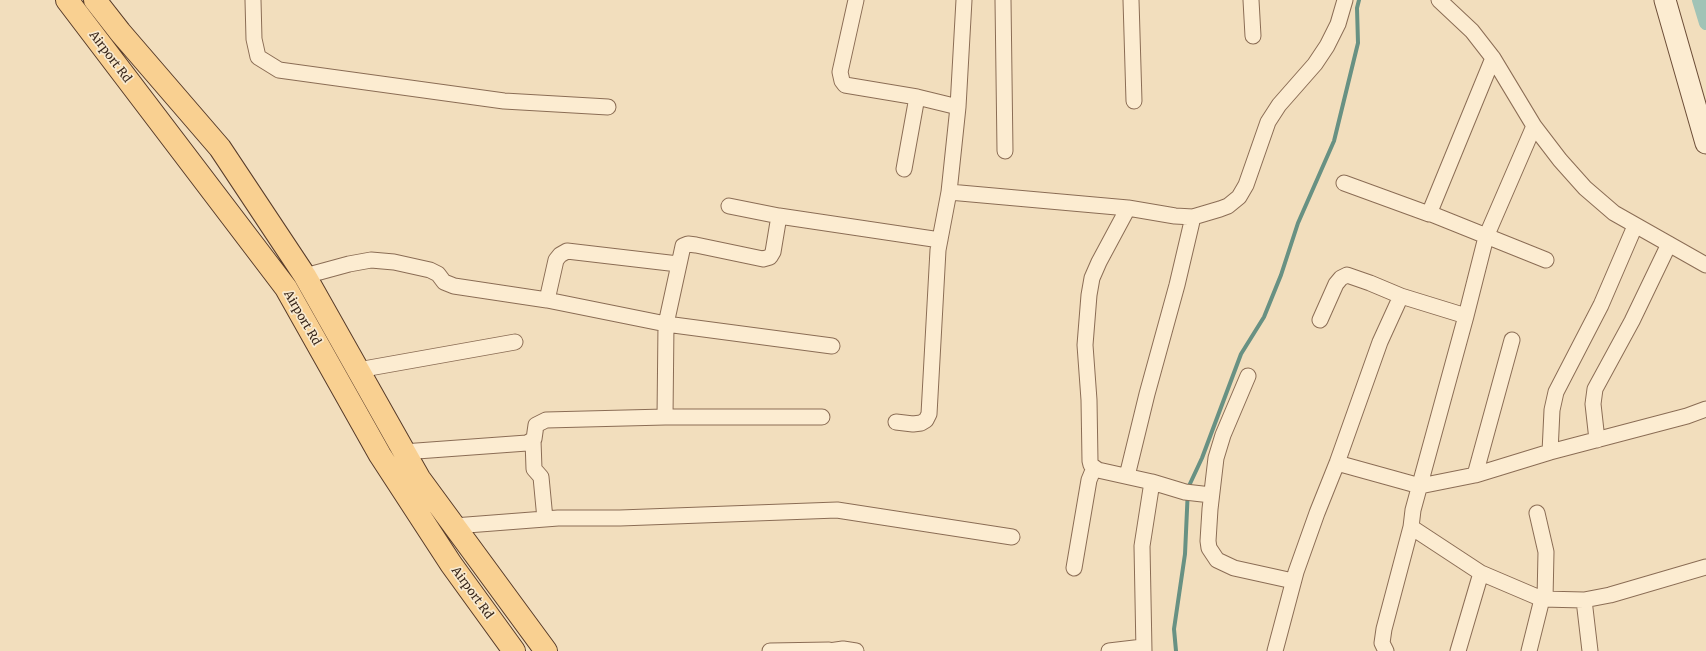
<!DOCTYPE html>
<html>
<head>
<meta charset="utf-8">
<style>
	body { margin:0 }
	canvas { display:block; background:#f2debd }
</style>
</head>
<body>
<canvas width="1706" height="651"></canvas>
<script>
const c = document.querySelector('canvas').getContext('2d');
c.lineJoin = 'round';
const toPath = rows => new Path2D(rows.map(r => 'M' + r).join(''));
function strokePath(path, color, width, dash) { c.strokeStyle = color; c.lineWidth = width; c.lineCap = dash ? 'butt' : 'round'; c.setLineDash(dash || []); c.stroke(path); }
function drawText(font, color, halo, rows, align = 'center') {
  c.font = font + ' Merriweather,serif'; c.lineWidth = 3.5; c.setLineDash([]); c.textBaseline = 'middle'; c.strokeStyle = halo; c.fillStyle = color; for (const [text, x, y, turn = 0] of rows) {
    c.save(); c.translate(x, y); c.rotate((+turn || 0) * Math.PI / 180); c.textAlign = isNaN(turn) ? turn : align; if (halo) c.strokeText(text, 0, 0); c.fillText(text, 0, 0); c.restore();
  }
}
strokePath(toPath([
	[1176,651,1174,629,1185,554,1188,488,1202,458,1241,354,1264,317,1281,275,1298,223,1334,141,1358,43,1357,8,1359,0]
]), '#689183', 4);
strokePath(toPath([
	[1699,0,1706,23]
]), '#a1c3b6', 14);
const street = toPath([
	[253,0,254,39,258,57,279,70,504,101,608,107],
	[856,0,840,72,842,81,845,85,917,97,958,107],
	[964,0,958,107,949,192,1128,208,1175,216,1193,217,1220,209,1228,206,1239,197,1246,185,1268,122,1279,105,1315,64,1327,46,1338,24,1345,0],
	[1003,0,1005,151],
	[1131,0,1134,101],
	[1251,0,1253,36],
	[1439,0,1472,31,1493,58,1534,126,1560,160,1585,188,1614,213,1706,265],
	[904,169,917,97],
	[1344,183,1429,214,1493,58],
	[1128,208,1099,262,1092,278,1089,295,1085,345,1089,400,1090,461,1091,465,1098,470,1152,482,1185,492,1211,495],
	[1429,213,1546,260],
	[779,216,940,240],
	[305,276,349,264,371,260,394,262,430,270,438,274,444,282,454,286,547,300,666,324,832,346],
	[547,300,556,260,560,255,567,251,678,264],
	[1320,320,1336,284,1341,278,1347,275,1370,283,1401,296,1466,316,1486,237,1534,126],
	[358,370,515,342],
	[1248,376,1223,435,1216,458,1210,509,1208,541,1209,548,1217,560,1234,568,1293,581],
	[665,417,666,324,683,246,688,244,696,245,763,259,770,257,773,252,779,216,729,206],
	[896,422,913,424,921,423,926,420,929,414,938,250,949,192],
	[533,440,534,469,541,477,545,519],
	[1597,440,1593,404,1595,389,1632,321,1669,244],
	[403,452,527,443,534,439,536,425,546,420,665,417,822,417],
	[1550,452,1552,410,1556,392,1601,305,1635,226],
	[1337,463,1420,486,1475,475,1550,452,1687,416,1706,409],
	[1475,475,1512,340],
	[1127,476,1147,394,1177,285,1193,217],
	[1537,513,1546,552,1545,599],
	[454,526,558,518,620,518,837,510,1012,537],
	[1411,527,1481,573,1542,599,1584,600,1610,595,1706,567],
	[1074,568,1089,480,1094,468],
	[1584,600,1590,651],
	[770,651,829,650],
	[829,651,843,649,856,651],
	[1109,651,1143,647],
	[1144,651,1142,546,1152,482],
	[1275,651,1296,572,1317,513,1337,463,1380,342,1401,296],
	[1386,651,1382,643,1384,629,1411,527,1413,510,1466,316],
	[1458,651,1481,573],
	[1529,651,1542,599]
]);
const secondary = toPath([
	[1665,0,1706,143]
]);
const primary = toPath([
	[67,0,286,288,380,455,451,564,514,651],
	[95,0,120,32,220,148,305,276,419,478,546,651]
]);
strokePath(street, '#8b6d55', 17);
strokePath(secondary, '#6d4e38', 23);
strokePath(primary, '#583c2a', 24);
strokePath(street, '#fcecd1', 15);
strokePath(secondary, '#fcecd1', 21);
strokePath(primary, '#f9d091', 22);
drawText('12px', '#39271b', '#f8e9ce', [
	["Airport Rd",110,57,53],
	["Airport Rd",302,318,60],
	["Airport Rd",472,593,54]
]);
</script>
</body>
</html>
